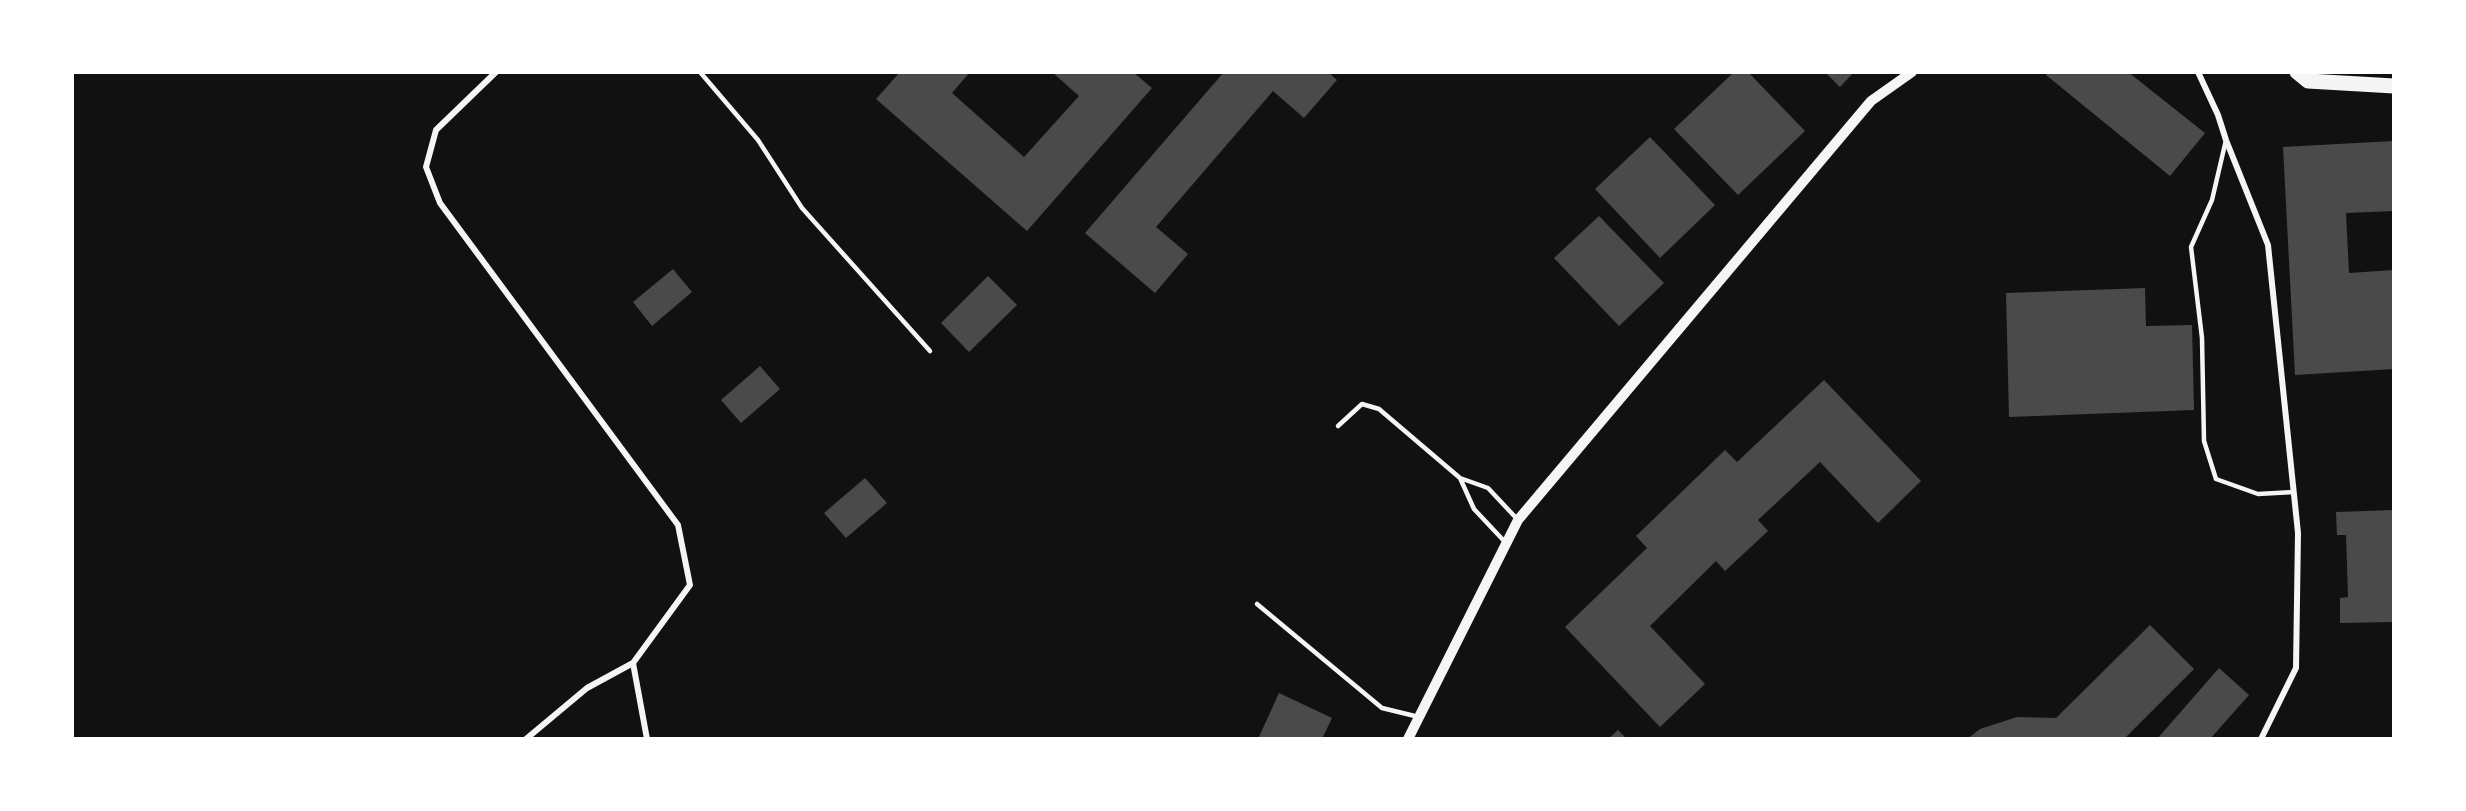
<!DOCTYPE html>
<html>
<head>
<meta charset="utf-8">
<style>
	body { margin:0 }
	#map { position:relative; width:2466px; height:811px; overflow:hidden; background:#111; font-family:"PT Serif",serif }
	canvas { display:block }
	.frame { position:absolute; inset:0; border:74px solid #fff; pointer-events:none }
</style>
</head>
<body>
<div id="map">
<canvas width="2466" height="811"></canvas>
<div class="frame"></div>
</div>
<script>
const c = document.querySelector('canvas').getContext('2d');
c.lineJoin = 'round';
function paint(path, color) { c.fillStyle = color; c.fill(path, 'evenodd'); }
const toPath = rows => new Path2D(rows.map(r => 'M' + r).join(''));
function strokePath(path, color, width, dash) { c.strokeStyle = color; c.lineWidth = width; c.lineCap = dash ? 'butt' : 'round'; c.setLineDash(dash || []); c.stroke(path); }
paint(toPath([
	[900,72,970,72,952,93,1024,157,1079,96,1052,72,1133,72,1152,88,1027,231,876,99],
	[1224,72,1328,72,1337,80,1304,118,1273,91,1156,227,1188,254,1155,293,1085,233],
	[1734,72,1748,72,1805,131,1738,195,1674,129],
	[1825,72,1854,72,1840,87],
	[2048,72,2128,72,2205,133,2170,176,2046,75],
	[1650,137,1715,205,1660,258,1595,189],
	[2393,141,2394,211,2346,213,2349,273,2394,270,2394,369,2295,375,2283,147],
	[1599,216,1664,283,1619,326,1554,258],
	[673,269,692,292,652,326,633,302],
	[988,276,1017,305,969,352,941,323],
	[2145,288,2146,326,2192,325,2194,410,2009,417,2006,293],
	[760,366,780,389,741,423,721,400],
	[1824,380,1921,481,1878,523,1820,462,1758,520,1768,531,1725,571,1716,561,1650,626,1705,684,1660,727,1565,627,1647,548,1636,536,1725,450,1737,462],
	[865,478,887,503,846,538,824,513],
	[2394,510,2394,622,2340,623,2340,598,2348,597,2346,535,2337,535,2336,512],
	[2150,625,2194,669,2124,739,1967,739,1980,729,2017,717,2056,718],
	[2219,668,2249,695,2210,739,2157,739],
	[1279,693,1332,718,1322,739,1258,739],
	[1618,730,1627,739,1608,739]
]), '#4a4a4a');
strokePath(toPath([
	[700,72,758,140,802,208,930,351],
	[2226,140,2212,200,2191,247,2202,338,2204,441,2216,479,2258,494,2294,492],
	[1338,426,1362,404,1379,409,1460,478],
	[1505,542,1474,509,1460,478,1488,488,1518,520],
	[1257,604,1382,708,1419,717]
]), '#f5f5f5', 4.5);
strokePath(toPath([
	[496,72,436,130,426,167,440,203,678,525,690,585,633,663,647,739],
	[2198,72,2218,115,2226,140,2268,245,2298,533,2296,668,2261,739],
	[526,739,587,688,633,663]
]), '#f5f5f5', 6);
strokePath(toPath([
	[1408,739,1518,520,1871,101,1912,72]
]), '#f5f5f5', 10);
strokePath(toPath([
	[2297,72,2308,81,2394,86]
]), '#f5f5f5', 15);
</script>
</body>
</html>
